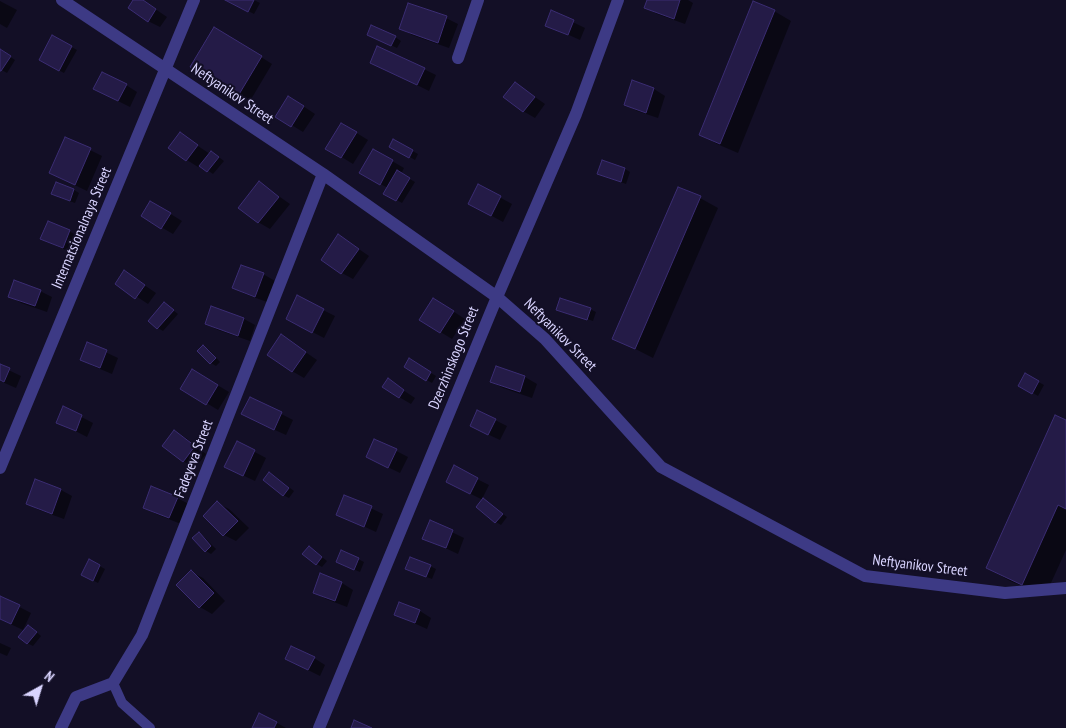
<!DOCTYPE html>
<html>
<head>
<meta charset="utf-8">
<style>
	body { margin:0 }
	#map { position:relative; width:1066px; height:728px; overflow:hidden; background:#130f26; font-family:"PT Sans Narrow",sans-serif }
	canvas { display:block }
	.north { position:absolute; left:15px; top:663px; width:50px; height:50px; -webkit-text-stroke:4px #130f26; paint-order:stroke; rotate:39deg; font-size:14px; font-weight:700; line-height:20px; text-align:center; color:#d9d4ff }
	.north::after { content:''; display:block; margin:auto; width:18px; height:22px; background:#d9d4ff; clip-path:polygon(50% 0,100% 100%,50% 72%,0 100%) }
</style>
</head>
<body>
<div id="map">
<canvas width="1066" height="728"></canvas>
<div class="north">N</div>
</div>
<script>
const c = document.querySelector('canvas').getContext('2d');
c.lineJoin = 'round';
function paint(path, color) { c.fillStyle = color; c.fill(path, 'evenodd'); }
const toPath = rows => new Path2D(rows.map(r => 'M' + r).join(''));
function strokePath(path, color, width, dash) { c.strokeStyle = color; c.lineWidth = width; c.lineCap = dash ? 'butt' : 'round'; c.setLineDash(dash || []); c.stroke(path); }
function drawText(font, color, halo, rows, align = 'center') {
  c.font = font + ' "PT Sans Narrow",sans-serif'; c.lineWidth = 4; c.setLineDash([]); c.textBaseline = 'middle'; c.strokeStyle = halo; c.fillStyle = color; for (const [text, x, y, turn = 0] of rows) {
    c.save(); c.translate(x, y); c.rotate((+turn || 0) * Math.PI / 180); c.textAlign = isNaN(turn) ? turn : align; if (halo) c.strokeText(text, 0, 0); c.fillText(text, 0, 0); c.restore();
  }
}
paint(toPath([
	[135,0,142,0,167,17,160,27,148,21],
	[227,0,254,0,260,3,254,14],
	[648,0,688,0,693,3,685,24,657,14,645,7],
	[0,1,17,10,7,28,0,24],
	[774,11,791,21,738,153,717,144,700,134],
	[552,12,585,28,580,40,547,25],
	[446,18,458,24,449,48,412,35,401,28],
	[226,35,272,64,250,101,238,95],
	[53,37,77,50,64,73,40,60],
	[374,37,395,37,401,41,397,48],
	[378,47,436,75,429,91,371,62],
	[1,51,15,60,7,73,0,69],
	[633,82,654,89,665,96,658,118,637,111,625,104],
	[515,83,545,104,535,118,523,111],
	[126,85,137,92,130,107,106,95],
	[300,104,315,114,303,132,277,116],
	[342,124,368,140,353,164,327,148],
	[180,134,210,154,212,152,224,161,213,174,200,165,198,167,187,160,170,147],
	[66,138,102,156,87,191,50,173],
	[394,141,418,154,415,160,391,146],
	[373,150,404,168,401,174,415,182,402,203,385,193,388,188,360,173],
	[625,169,630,172,626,184,599,174],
	[260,183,290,204,270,229,258,222],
	[479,186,512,204,503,222,481,210],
	[74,190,79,193,75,203,58,197],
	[700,198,718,208,653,358,614,338],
	[151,202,182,221,173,234,142,216],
	[69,231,81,238,74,254,42,239],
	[350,243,369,256,353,279,342,273],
	[125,272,156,293,148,304,116,283],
	[263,274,275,281,267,302,245,294,234,288],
	[40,291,52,297,47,312,21,303,10,296],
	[165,304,178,314,163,331,158,328],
	[445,306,465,319,452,339,421,320],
	[590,309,596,312,593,321,561,310],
	[323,310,335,316,324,338,299,325],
	[244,319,255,325,250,341,218,330,206,324],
	[282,336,317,360,304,378,292,371],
	[88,344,118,358,112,374,93,366,82,360],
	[203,346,209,350,220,362,216,366,211,363],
	[410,360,436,376,432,383,405,367],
	[0,366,21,376,16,388,0,381],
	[497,367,525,377,537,384,532,398,503,388,492,382],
	[192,370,229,392,218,410,182,388],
	[1026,375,1044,385,1038,396,1020,385],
	[388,380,415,398,411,404,399,397],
	[250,398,293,420,286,435,255,421],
	[64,408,93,423,87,437,58,422],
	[495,420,507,426,500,440,483,432],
	[1066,422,1066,550,1045,596,1010,581,987,568],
	[175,431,186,438,206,454,195,468,183,461],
	[375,440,408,457,400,473,367,457],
	[238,443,266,458,255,481,238,473],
	[270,473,294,491,289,498,283,495],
	[477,479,489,485,482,499,507,517,501,525,496,522,483,500,459,488],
	[61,490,72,496,64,519,39,510,27,503],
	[345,496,383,514,376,532,337,514],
	[177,498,189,504,181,524,156,514,144,507],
	[217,503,229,509,249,528,236,541,224,535],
	[431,522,464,538,458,554,424,538],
	[199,534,204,537,216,549,211,554,206,551],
	[314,551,327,561,322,567,317,564],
	[358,559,364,562,360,572,343,565],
	[90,561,105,569,98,583,83,575],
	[430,566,436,569,432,579,406,569],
	[191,572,203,578,225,601,212,614,200,607,178,585],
	[320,575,342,583,353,590,347,607,326,599,314,592],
	[0,597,31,613,23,630,0,619],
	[420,611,431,618,427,629,396,615],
	[33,629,41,636,33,646,27,643],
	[0,643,11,648,7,656,0,653],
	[314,658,325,665,320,676,298,665],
	[259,715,277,723,286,728,253,728]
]), '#0007');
const building = toPath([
	[133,0,143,0,156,9,148,22,128,8,133,0],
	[225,0,254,0,248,12,225,0],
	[647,0,680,0,674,19,644,8,647,0],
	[753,1,775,10,720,144,699,135,753,1],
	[408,3,447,16,438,43,399,29,408,3],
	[551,10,574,20,568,35,545,26,551,10],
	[371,25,396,36,391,46,367,35,371,25],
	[214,27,262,56,238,96,190,67,214,27],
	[52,35,72,46,59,71,39,60,52,35],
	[377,46,425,68,417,85,370,63,377,46],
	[0,49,11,56,1,71,0,71,0,49],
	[102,72,127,84,118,101,93,89,102,72],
	[632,80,654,88,646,113,624,105,632,80],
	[515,82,535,97,523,112,503,97,515,82],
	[288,96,304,106,291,127,275,117,288,96],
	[341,123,357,132,341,158,325,149,341,123],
	[180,132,198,145,186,161,168,148,180,132],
	[65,137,91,148,75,185,49,173,65,137],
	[393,139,413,150,409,158,389,147,393,139],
	[373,149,393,160,380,185,359,173,373,149],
	[211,151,219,157,207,172,199,166,211,151],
	[602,160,625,168,621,182,597,174,602,160],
	[397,170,410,178,396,201,383,194,397,170],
	[259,181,279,197,258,223,238,208,259,181],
	[56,182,74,189,70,201,51,194,56,182],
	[478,184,501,196,491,216,468,204,478,184],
	[678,187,701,196,635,349,612,339,678,187],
	[150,201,171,213,161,229,141,216,150,201],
	[48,221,70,230,63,248,40,239,48,221],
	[338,234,359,249,341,274,321,260,338,234],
	[241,265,264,273,255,297,232,288,241,265],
	[124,270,145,285,135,299,115,284,124,270],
	[14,280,41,290,35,306,8,297,14,280],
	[297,295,324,309,312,333,286,319,297,295],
	[433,298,454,311,440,333,419,320,433,298],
	[560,298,591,308,587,320,556,310,560,298],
	[164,302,174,310,157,329,148,321,164,302],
	[211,306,244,318,238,336,205,324,211,306],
	[281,334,306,352,292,372,267,355,281,334],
	[87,342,107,350,100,368,80,360,87,342],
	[203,345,216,358,210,364,197,351,203,345],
	[409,358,431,372,426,381,404,367,409,358],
	[0,364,10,368,4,382,0,380,0,364],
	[496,366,525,376,520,392,490,382,496,366],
	[192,369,218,385,206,405,180,389,192,369],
	[1025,373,1039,381,1032,394,1018,386,1025,373],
	[388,378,404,390,399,398,382,387,388,378],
	[250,397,282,412,274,430,241,414,250,397],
	[63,406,82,415,76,431,56,423,63,406],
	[477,410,496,419,488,435,470,426,477,410],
	[1055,415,1066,420,1066,509,1058,505,1022,585,986,568,1055,415],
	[174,430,195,446,183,462,162,446,174,430],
	[374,439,397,449,388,468,366,457,374,439],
	[237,441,255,450,243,476,224,467,237,441],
	[454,465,478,478,470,494,446,482,454,465],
	[269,472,289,488,283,496,263,480,269,472],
	[35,479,61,489,52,514,26,504,35,479],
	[151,486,178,497,169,518,143,508,151,486],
	[344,495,372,506,364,527,336,515,344,495],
	[483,498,503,514,495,523,476,507,483,498],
	[217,501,238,521,223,536,203,516,217,501],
	[430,520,453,530,446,548,422,539,430,520],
	[199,532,211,546,205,552,192,538,199,532],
	[309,546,322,557,316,565,302,554,309,546],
	[341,550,359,558,354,570,336,562,341,550],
	[410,557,431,565,426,577,405,569,410,557],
	[89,559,100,565,93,581,81,575,89,559],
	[191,570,214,593,199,608,176,585,191,570],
	[320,573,342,582,335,601,313,593,320,573],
	[0,596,20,605,11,624,0,619,0,596],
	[399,602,420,610,415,623,394,615,399,602],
	[28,625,37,632,27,644,18,637,28,625],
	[291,646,315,657,308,670,285,659,291,646],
	[259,713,277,722,274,728,252,728,259,713],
	[354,720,372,728,351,728,354,720]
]);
paint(building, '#241b47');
strokePath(building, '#3b2d73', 1);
strokePath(toPath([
	[113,683,122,703,150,728]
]), '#3d3a85', 10);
strokePath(toPath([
	[62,0,323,174,497,297,545,339,661,467,865,576,1005,593,1066,588],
	[458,58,478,0],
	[0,468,194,0],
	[61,728,76,697,113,683,142,635,323,174],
	[319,728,497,297,576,114,618,0]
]), '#3d3a85', 12);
drawText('15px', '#d9d4ff', '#130f26', [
	["Neftyanikov Street",232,94,34],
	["Internatsionalnaya Street",82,228,-67],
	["Neftyanikov Street",560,335,45],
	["Dzerzhinskogo Street",454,358,-68],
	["Fadeyeva Street",194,459,-69],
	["Neftyanikov Street",920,566,7]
]);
</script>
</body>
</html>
